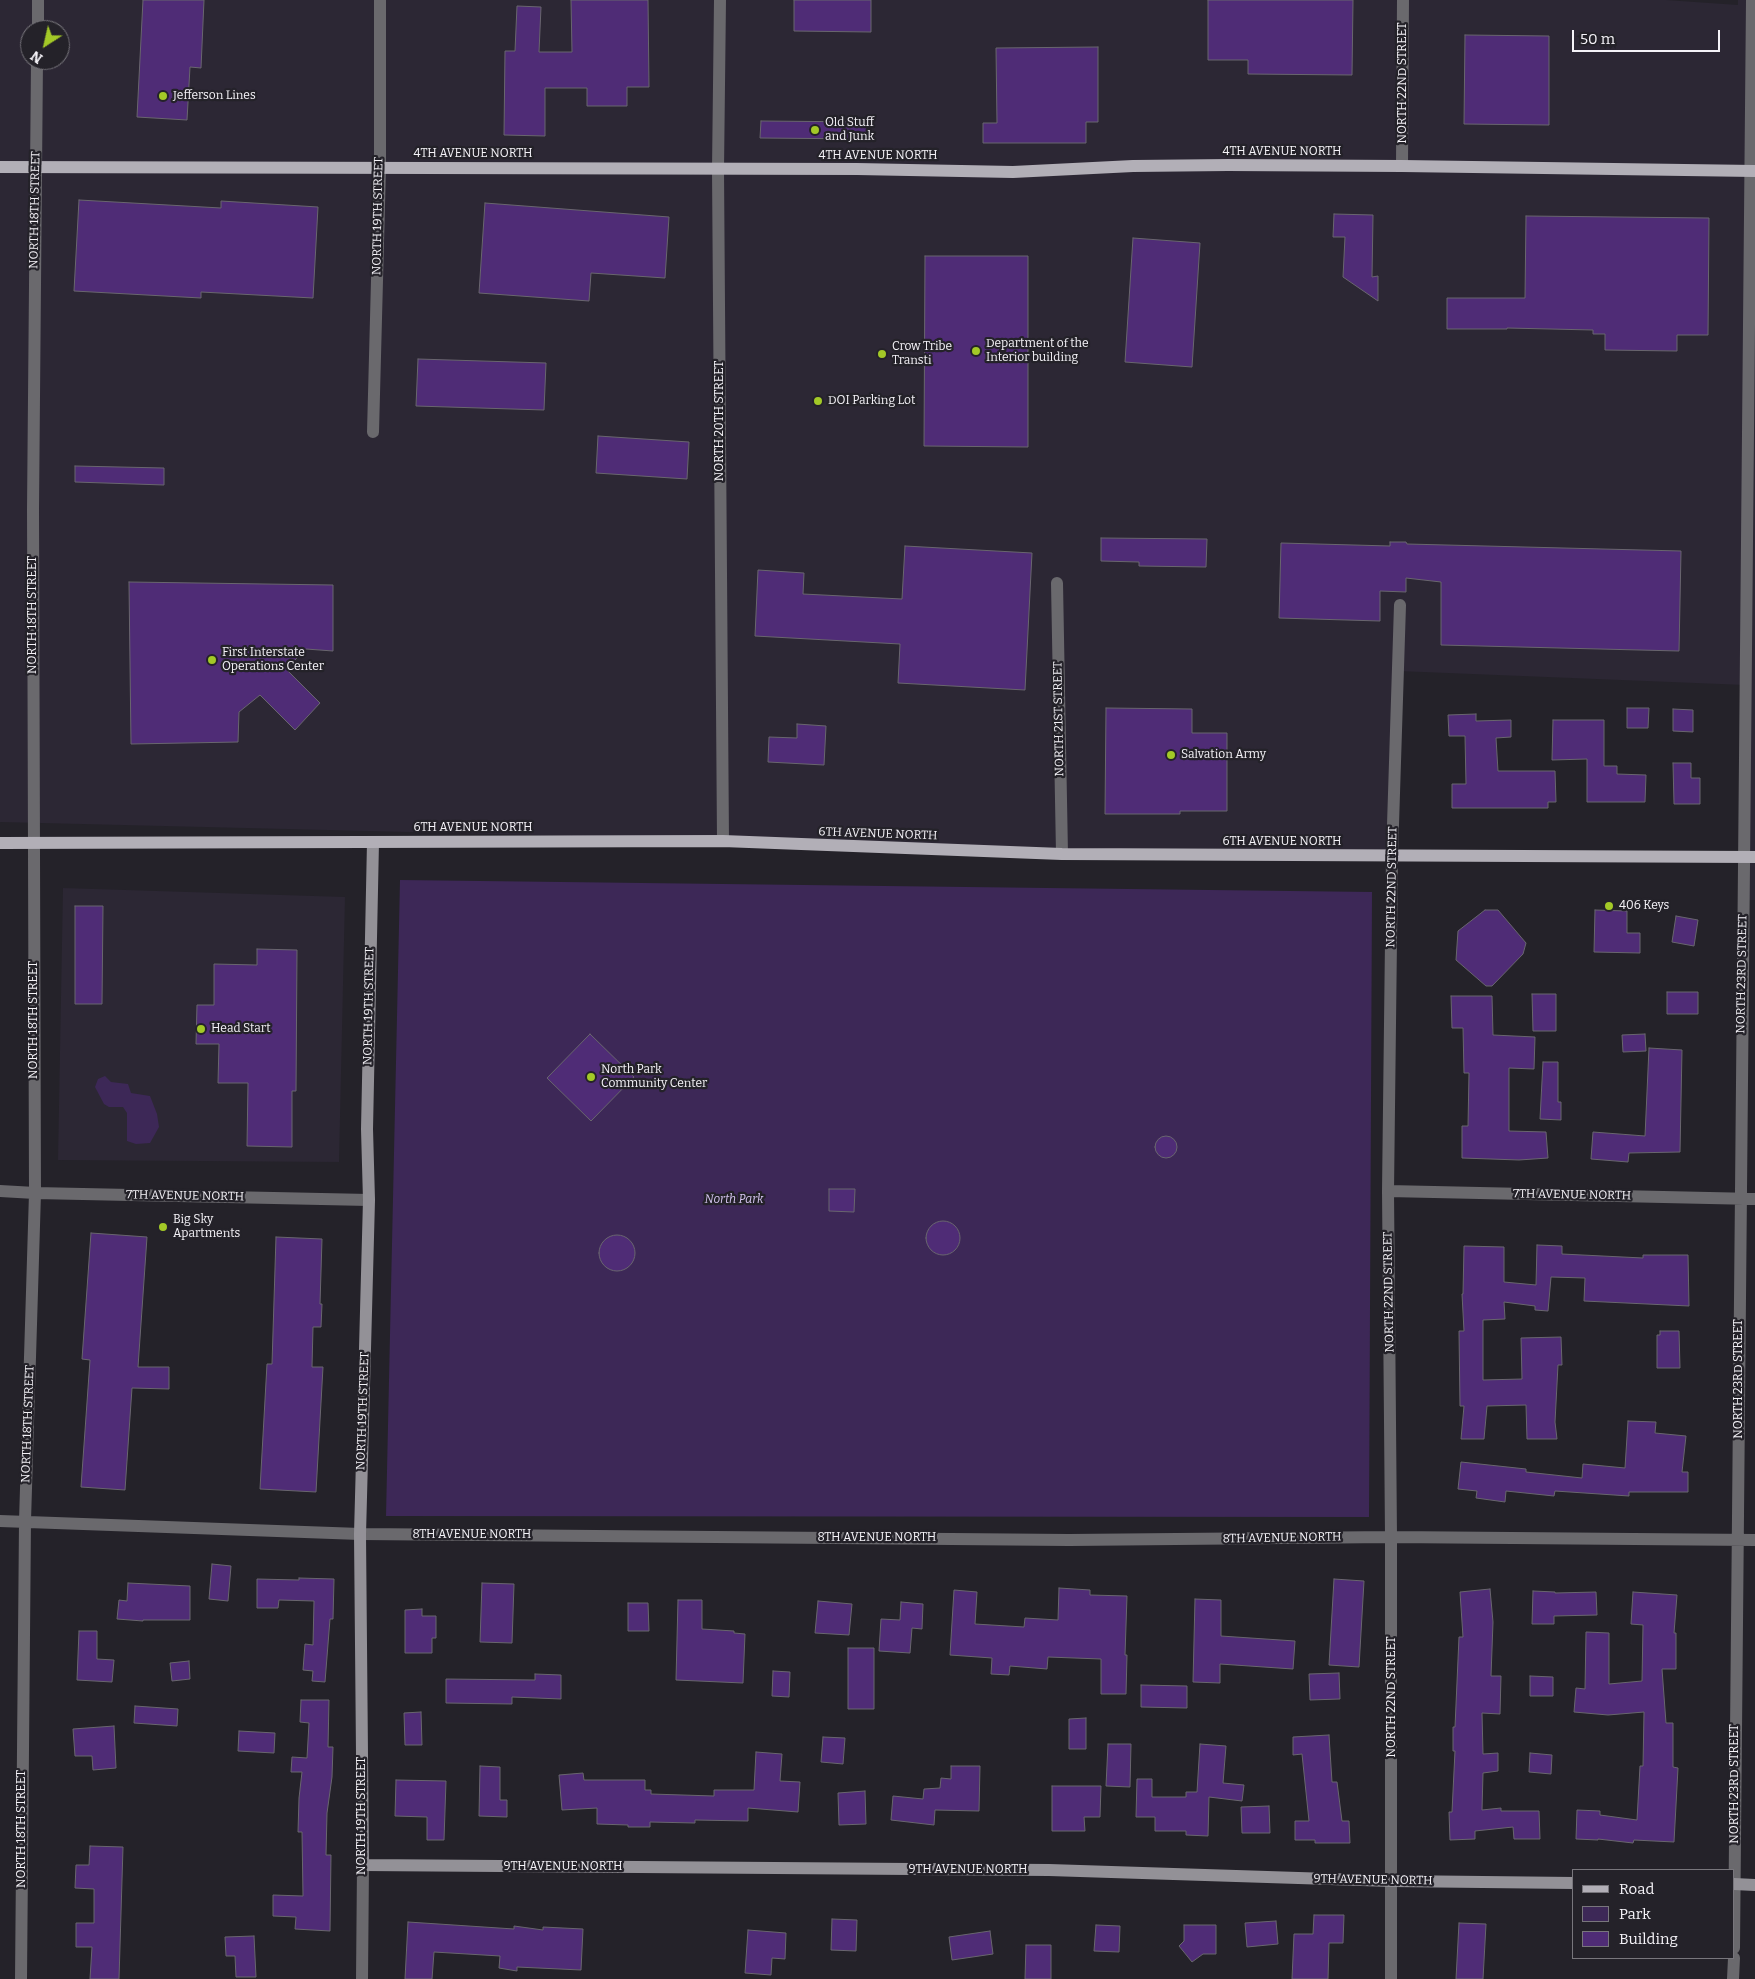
<!DOCTYPE html>
<html>
<head>
<meta charset="utf-8">
<style>
	body { margin:0 }
	#map { position:relative; width:1755px; height:1979px; overflow:hidden; background:#242229; font-family:Bitter,serif }
	canvas { display:block }
	.legend { position:absolute; left:1572px; top:1869px; width:162px; height:90px; box-sizing:border-box; background:#242229; border:1px solid #78767c; margin:0; padding:6px 9px; list-style:none; font-size:15px; color:#f5f3f8 }
	.legend li { display:flex; align-items:center; gap:10px; height:25px }
	.legend b { width:25px; border:1px solid #78767c }
	.north { position:absolute; left:20px; top:20px; width:50px; height:50px; box-sizing:border-box; background:#242229; border:1px solid #78767c; border-radius:50%; rotate:215deg; font-size:14px; font-weight:700; line-height:20px; text-align:center; color:#f5f3f8 }
	.north::after { content:''; display:block; margin:auto; width:18px; height:22px; background:#a3c927; clip-path:polygon(50% 0,100% 100%,50% 72%,0 100%) }
	.scale { position:absolute; left:1572px; top:30px; width:148px; height:22px; box-sizing:border-box; border:2px solid #f5f3f8; border-top:0; padding-left:6px; font-size:15px; line-height:18px; white-space:nowrap; color:#f5f3f8; -webkit-text-stroke:4px #242229; paint-order:stroke }
</style>
</head>
<body>
<div id="map">
<canvas width="1755" height="1979"></canvas>
<ul class="legend">
<li><b style="height:6px;background:#b2afb7"></b>Road</li>
<li><b style="height:14px;background:#3d2857"></b>Park</li>
<li><b style="height:14px;background:#4f2c76"></b>Building</li>
</ul>
<div class="north">N</div>
<div class="scale">50 m</div>
</div>
<script>
const c = document.querySelector('canvas').getContext('2d');
c.lineJoin = 'round';
function paint(path, color) { c.fillStyle = color; c.fill(path, 'evenodd'); }
const toPath = rows => new Path2D(rows.map(r => 'M' + r).join(''));
function strokePath(path, color, width, dash) { c.strokeStyle = color; c.lineWidth = width; c.lineCap = dash ? 'butt' : 'round'; c.setLineDash(dash || []); c.stroke(path); }
function drawText(font, color, halo, rows, align = 'center') {
  c.font = font + ' Bitter,serif'; c.lineWidth = 4.5; c.setLineDash([]); c.textBaseline = 'middle'; c.strokeStyle = halo; c.fillStyle = color; for (const [text, x, y, turn = 0] of rows) {
    c.save(); c.translate(x, y); c.rotate((+turn || 0) * Math.PI / 180); c.textAlign = isNaN(turn) ? turn : align; if (halo) c.strokeText(text, 0, 0); c.fillText(text, 0, 0); c.restore();
  }
}
paint(toPath([
	[0,0,1666,0,1738,5,1738,0,1755,0,1755,900,1743,900,1745,685,1398,671,1392,856,0,822],
	[30,30,60,30,60,60,30,60],
	[63,888,345,897,339,1162,58,1160]
]), '#2c2734');
paint(toPath([
	[400,880,1372,892,1369,1517,386,1516],
	[105,1076,111,1082,128,1084,131,1093,150,1096,157,1114,159,1127,150,1143,136,1144,127,1141,127,1113,123,1107,109,1107,104,1104,95,1087,98,1079]
]), '#3d2857');
const building = toPath([
	[143,0,204,0,201,68,190,67,187,120,137,117,143,0],
	[571,0,648,0,649,87,627,87,627,106,587,106,587,88,545,88,545,136,504,135,505,51,515,51,517,6,541,7,539,52,572,52,571,0],
	[794,0,871,0,871,32,794,31,794,0],
	[1208,0,1353,0,1352,75,1248,74,1248,60,1208,60,1208,0],
	[1465,35,1549,36,1549,125,1464,124,1465,35],
	[1098,47,1098,122,1086,122,1086,143,983,143,983,123,997,123,996,48,1098,47],
	[761,121,869,122,869,139,760,138,761,121],
	[79,200,221,208,221,201,318,207,313,298,201,292,201,298,74,291,79,200],
	[485,203,669,217,665,278,591,273,589,301,479,293,485,203],
	[1334,214,1373,215,1372,277,1378,276,1378,301,1343,277,1345,237,1333,237,1334,214],
	[1526,216,1709,218,1708,335,1677,335,1677,351,1605,350,1605,334,1593,334,1593,330,1507,328,1507,329,1447,329,1447,298,1525,298,1526,216],
	[1133,238,1200,243,1192,367,1125,362,1133,238],
	[925,256,1028,256,1028,447,924,446,925,256],
	[418,359,546,363,544,410,416,406,418,359],
	[598,436,689,442,687,479,596,473,598,436],
	[75,466,164,468,164,485,75,482,75,466],
	[1101,538,1207,539,1206,567,1139,566,1139,562,1101,561,1101,538],
	[1390,542,1406,542,1407,544,1681,551,1679,651,1441,645,1441,582,1406,578,1406,592,1380,591,1380,621,1279,618,1281,543,1390,546,1390,542],
	[905,546,1032,553,1025,690,898,683,900,644,755,636,758,570,804,573,803,594,902,599,905,546],
	[129,582,333,585,333,651,306,649,286,669,320,703,295,730,260,695,239,712,238,742,131,744,129,582],
	[1106,708,1192,709,1192,733,1227,733,1227,811,1180,811,1180,814,1105,814,1106,708],
	[1627,708,1649,708,1648,728,1627,728,1627,708],
	[1673,709,1693,710,1693,732,1673,731,1673,709],
	[1476,714,1476,721,1511,720,1511,737,1496,738,1498,771,1555,771,1556,802,1548,802,1548,808,1452,808,1452,784,1466,784,1465,736,1449,736,1448,715,1476,714],
	[1553,720,1604,720,1604,766,1617,766,1617,774,1646,775,1645,802,1587,802,1587,759,1552,760,1553,720],
	[797,724,826,726,824,765,768,762,769,737,797,738,797,724],
	[1673,763,1691,763,1691,778,1700,778,1700,804,1674,804,1673,763],
	[75,906,103,906,102,1004,75,1004,75,906],
	[1485,910,1498,910,1526,943,1523,954,1492,986,1486,986,1456,960,1458,931,1485,910],
	[1595,910,1627,911,1627,933,1640,933,1640,953,1594,952,1595,910],
	[1676,916,1698,920,1694,946,1672,942,1676,916],
	[257,949,297,950,296,1091,292,1091,292,1147,247,1146,248,1083,218,1083,219,1044,196,1044,197,1005,214,1005,214,964,257,965,257,949],
	[1667,992,1698,992,1698,1014,1667,1014,1667,992],
	[1532,994,1556,994,1556,1031,1533,1031,1532,994],
	[1451,996,1492,996,1493,1035,1535,1037,1534,1069,1509,1068,1509,1131,1546,1132,1548,1158,1519,1160,1462,1158,1462,1126,1468,1126,1469,1073,1464,1073,1463,1028,1452,1028,1451,996],
	[590,1034,634,1077,591,1121,547,1078,590,1034],
	[1645,1034,1646,1051,1623,1052,1622,1035,1645,1034],
	[1649,1048,1682,1050,1680,1152,1629,1153,1628,1162,1591,1159,1593,1132,1645,1136,1649,1048],
	[1543,1062,1558,1062,1558,1102,1561,1102,1561,1120,1540,1119,1543,1062],
	'1155 1147a11 11 0 1 1 22 0a11 11 0 1 1-22 0Z',
	[829,1189,855,1189,854,1212,829,1211,829,1189],
	'926 1238a17 17 0 1 1 34 0a17 17 0 1 1-34 0Z',
	[91,1233,147,1237,138,1367,169,1367,169,1389,132,1388,125,1490,81,1487,90,1360,82,1359,91,1233],
	'599 1253a18 18 0 1 1 36 0a18 18 0 1 1-36 0Z',
	[276,1237,322,1239,320,1304,322,1304,321,1327,313,1327,312,1367,323,1367,316,1492,260,1489,267,1364,272,1364,276,1237],
	[1537,1245,1562,1246,1562,1254,1643,1258,1643,1255,1688,1255,1689,1306,1584,1301,1585,1278,1551,1277,1548,1311,1535,1310,1535,1306,1504,1302,1505,1319,1483,1320,1483,1380,1522,1379,1521,1338,1561,1337,1562,1365,1558,1365,1555,1422,1557,1439,1527,1439,1526,1405,1487,1406,1484,1439,1461,1439,1464,1406,1460,1406,1459,1331,1464,1331,1462,1294,1463,1294,1464,1246,1504,1247,1504,1282,1536,1285,1537,1245],
	[1660,1331,1679,1331,1680,1368,1657,1368,1657,1335,1660,1335,1660,1331],
	[1628,1421,1656,1422,1655,1433,1686,1436,1682,1472,1688,1472,1688,1492,1629,1492,1629,1496,1555,1491,1554,1496,1506,1491,1505,1502,1476,1498,1477,1491,1458,1489,1461,1462,1526,1469,1526,1472,1582,1478,1583,1464,1625,1468,1628,1421],
	[212,1564,231,1566,228,1601,209,1599,212,1564],
	[299,1578,334,1579,333,1619,330,1619,325,1682,312,1681,313,1671,303,1670,305,1644,313,1645,314,1601,279,1600,278,1608,257,1608,257,1579,299,1580,299,1578],
	[1334,1579,1364,1581,1359,1667,1329,1665,1334,1579],
	[128,1583,190,1586,190,1620,143,1620,143,1621,117,1619,119,1600,127,1601,128,1583],
	[482,1583,514,1584,512,1643,480,1642,482,1583],
	[1059,1588,1090,1590,1090,1595,1127,1596,1125,1655,1127,1655,1126,1694,1101,1694,1101,1659,1048,1657,1047,1669,1010,1666,1009,1675,991,1674,992,1658,950,1655,954,1590,977,1592,975,1624,1024,1627,1025,1618,1058,1620,1059,1588],
	[1490,1589,1493,1622,1491,1676,1501,1676,1500,1714,1482,1713,1483,1754,1498,1753,1498,1771,1483,1773,1482,1810,1501,1808,1501,1811,1539,1811,1540,1839,1514,1839,1513,1827,1475,1831,1475,1839,1450,1840,1449,1812,1452,1812,1455,1751,1453,1751,1453,1727,1455,1727,1459,1637,1463,1637,1460,1592,1490,1589],
	[1533,1591,1555,1592,1555,1593,1596,1592,1597,1615,1554,1616,1554,1624,1532,1624,1533,1591],
	[1633,1592,1677,1595,1674,1633,1676,1633,1676,1669,1662,1669,1666,1723,1673,1723,1673,1767,1678,1768,1674,1842,1634,1840,1633,1843,1598,1839,1598,1840,1576,1839,1577,1810,1600,1811,1600,1815,1637,1820,1640,1766,1643,1766,1644,1712,1608,1715,1574,1712,1576,1688,1585,1689,1586,1632,1609,1633,1609,1684,1642,1681,1643,1625,1631,1624,1633,1592],
	[1195,1599,1221,1600,1221,1636,1295,1641,1293,1669,1220,1664,1220,1683,1193,1682,1195,1599],
	[678,1600,702,1600,702,1629,734,1631,734,1633,745,1634,743,1683,676,1680,678,1600],
	[818,1601,852,1604,849,1635,815,1633,818,1601],
	[901,1602,923,1604,922,1629,912,1628,910,1653,879,1651,881,1619,900,1620,901,1602],
	[628,1603,648,1603,649,1631,628,1631,628,1603],
	[422,1609,422,1616,436,1616,436,1638,432,1638,432,1653,405,1653,405,1610,422,1609],
	[79,1631,97,1631,97,1659,114,1660,112,1682,77,1680,79,1631],
	[848,1648,874,1648,874,1709,848,1709,848,1648],
	[189,1661,190,1679,172,1681,170,1663,189,1661],
	[773,1671,790,1672,789,1697,772,1696,773,1671],
	[1339,1673,1340,1699,1310,1700,1309,1674,1339,1673],
	[535,1674,561,1675,561,1699,512,1697,512,1704,446,1703,446,1679,535,1680,535,1674],
	[1530,1676,1553,1677,1553,1696,1530,1696,1530,1676],
	[1141,1685,1187,1686,1187,1708,1141,1707,1141,1685],
	[301,1700,329,1700,328,1747,333,1747,332,1777,327,1813,326,1855,331,1855,330,1931,295,1929,296,1917,273,1916,273,1895,303,1896,302,1832,298,1832,299,1798,302,1772,291,1772,292,1757,307,1758,309,1723,300,1722,301,1700],
	[135,1706,178,1709,177,1726,134,1723,135,1706],
	[421,1712,422,1745,405,1745,404,1713,421,1712],
	[1086,1718,1086,1749,1069,1749,1069,1719,1086,1718],
	[114,1726,116,1768,93,1770,92,1756,75,1756,73,1729,114,1726],
	[239,1731,275,1733,274,1753,238,1751,239,1731],
	[1329,1735,1332,1782,1337,1782,1342,1821,1349,1821,1350,1843,1315,1843,1315,1840,1295,1840,1295,1821,1309,1821,1302,1754,1293,1755,1293,1737,1329,1735],
	[823,1737,845,1738,843,1764,821,1762,823,1737],
	[1108,1744,1131,1744,1130,1787,1106,1786,1108,1744],
	[1200,1744,1226,1746,1223,1783,1244,1785,1242,1801,1209,1797,1208,1836,1186,1835,1186,1831,1155,1831,1155,1817,1136,1817,1137,1779,1152,1779,1152,1797,1186,1797,1186,1792,1197,1792,1200,1744],
	[756,1752,782,1754,780,1781,800,1782,798,1812,748,1808,748,1821,695,1820,695,1823,650,1822,650,1827,628,1827,628,1825,597,1824,597,1808,562,1810,559,1775,583,1773,584,1780,645,1780,645,1790,651,1790,651,1794,714,1796,714,1790,754,1790,756,1752],
	[1530,1753,1552,1755,1551,1774,1529,1772,1530,1753],
	[480,1766,500,1767,500,1800,507,1800,507,1817,479,1816,480,1766],
	[951,1766,980,1766,979,1811,935,1810,934,1825,891,1820,893,1796,923,1799,924,1789,940,1788,941,1778,951,1779,951,1766],
	[396,1780,446,1781,444,1840,427,1840,427,1817,395,1816,396,1780],
	[1052,1786,1101,1786,1100,1817,1084,1817,1085,1831,1052,1831,1052,1786],
	[865,1791,866,1824,839,1825,838,1793,865,1791],
	[1269,1806,1270,1833,1242,1833,1241,1807,1269,1806],
	[90,1846,123,1847,119,1979,90,1979,92,1947,76,1947,76,1923,94,1923,94,1889,75,1888,76,1865,89,1865,90,1846],
	[1314,1915,1344,1915,1343,1943,1329,1943,1328,1979,1292,1979,1294,1934,1313,1934,1314,1915],
	[832,1919,857,1920,856,1951,831,1950,832,1919],
	[1276,1921,1278,1944,1247,1947,1245,1923,1276,1921],
	[408,1922,514,1929,514,1926,543,1930,543,1927,583,1929,581,1970,517,1967,517,1971,499,1968,500,1956,434,1952,432,1979,405,1979,408,1922],
	[1459,1923,1486,1924,1483,1979,1456,1979,1459,1923],
	[1096,1925,1120,1926,1119,1952,1094,1951,1096,1925],
	[1184,1925,1216,1925,1216,1954,1203,1954,1192,1962,1179,1946,1184,1941,1184,1925],
	[748,1930,786,1933,785,1959,772,1958,771,1975,745,1973,748,1930],
	[990,1931,993,1954,952,1960,949,1937,990,1931],
	[254,1936,256,1977,236,1977,235,1956,226,1956,225,1937,254,1936],
	[1026,1945,1051,1945,1051,1979,1025,1979,1026,1945]
]);
paint(building, '#4f2c76');
strokePath(building, '#69666e', 1);
strokePath(toPath([
	[720,0,718,170,723,841],
	[38,30,38,0],
	[1402,166,1403,0],
	[373,432,380,167,380,0],
	[1057,583,1062,854],
	[0,1191,35,1193,369,1200],
	[1388,1191,1755,1199],
	[0,1521,360,1534,1069,1540,1391,1537,1755,1540],
	[1734,1948,1752,0],
	[21,1979,25,1521,35,1193,33,509,37,60],
	[362,1979,363,1865],
	[1391,1979,1391,1537,1388,1191,1392,856,1400,605],
	[1733,1979,1734,1958]
]), '#6a696d', 12);
strokePath(toPath([
	[373,842,367,1129,369,1200,360,1534,363,1865,1049,1870,1392,1881,1574,1883],
	[1734,1884,1755,1885]
]), '#939197', 12);
strokePath(toPath([
	[0,167,857,169,1013,172,1133,166,1228,165,1402,166,1755,171],
	[0,843,723,841,1062,854,1755,857]
]), '#b2afb7', 12);
for (const [x, y, r, color] of [
	[163,96,5,"#a3c927"],
	[815,130,5,"#a3c927"],
	[976,351,5,"#a3c927"],
	[882,354,5,"#a3c927"],
	[818,401,5,"#a3c927"],
	[212,660,5,"#a3c927"],
	[1171,755,5,"#a3c927"],
	[1609,906,5,"#a3c927"],
	[201,1029,5,"#a3c927"],
	[591,1077,5,"#a3c927"],
	[163,1227,5,"#a3c927"]
]) { const dot = new Path2D(); dot.arc(x, y, r, 0, 2 * Math.PI); c.fillStyle = color; c.fill(dot); strokePath(dot, '#242229', 2); }
drawText('12px', '#f5f3f8', '#242229', [
	["NORTH 22ND STREET",1403,83,-90],
	["4TH AVENUE NORTH",1282,152],
	["4TH AVENUE NORTH",473,154],
	["4TH AVENUE NORTH",878,156],
	["NORTH 18TH STREET",35,210,-89],
	["NORTH 19TH STREET",378,216,-89],
	["NORTH 20TH STREET",720,421,-90],
	["NORTH 18TH STREET",33,615,-90],
	["NORTH 21ST STREET",1059,719,-91],
	["6TH AVENUE NORTH",473,828],
	["6TH AVENUE NORTH",878,834,2],
	["6TH AVENUE NORTH",1282,842],
	["NORTH 22ND STREET",1392,887,-89],
	["NORTH 23RD STREET",1742,974,-89],
	["NORTH 19TH STREET",369,1006,-89],
	["NORTH 18TH STREET",34,1020,-90],
	["7TH AVENUE NORTH",1572,1195,1],
	["7TH AVENUE NORTH",185,1196,1],
	["NORTH 22ND STREET",1389,1292,-91],
	["NORTH 23RD STREET",1739,1379,-90],
	["NORTH 19TH STREET",363,1411,-88],
	["NORTH 18TH STREET",28,1424,-88],
	["8TH AVENUE NORTH",472,1535],
	["8TH AVENUE NORTH",877,1538],
	["8TH AVENUE NORTH",1282,1538,-1],
	["NORTH 22ND STREET",1392,1697,-90],
	["NORTH 23RD STREET",1735,1784,-90],
	["NORTH 19TH STREET",362,1816,-90],
	["NORTH 18TH STREET",22,1829,-90],
	["9TH AVENUE NORTH",563,1867],
	["9TH AVENUE NORTH",968,1870],
	["9TH AVENUE NORTH",1373,1880,1]
]);
drawText('12px', '#f5f3f8', '#242229', [
	["Jefferson Lines",173,96],
	["Old Stuff",825,123],
	["and Junk",825,137],
	["Department of the",986,344],
	["Interior building",986,358],
	["Crow Tribe",892,347],
	["Transti",892,361],
	["DOI Parking Lot",828,401],
	["First Interstate",222,653],
	["Operations Center",222,667],
	["Salvation Army",1181,755],
	["406 Keys",1619,906],
	["Head Start",211,1029],
	["North Park",601,1070],
	["Community Center",601,1084],
	["Big Sky",173,1220],
	["Apartments",173,1234]
], 'left');
drawText('italic 12px', '#d6c6f1', '#242229', [
	["North Park",734,1200]
]);
</script>
</body>
</html>
